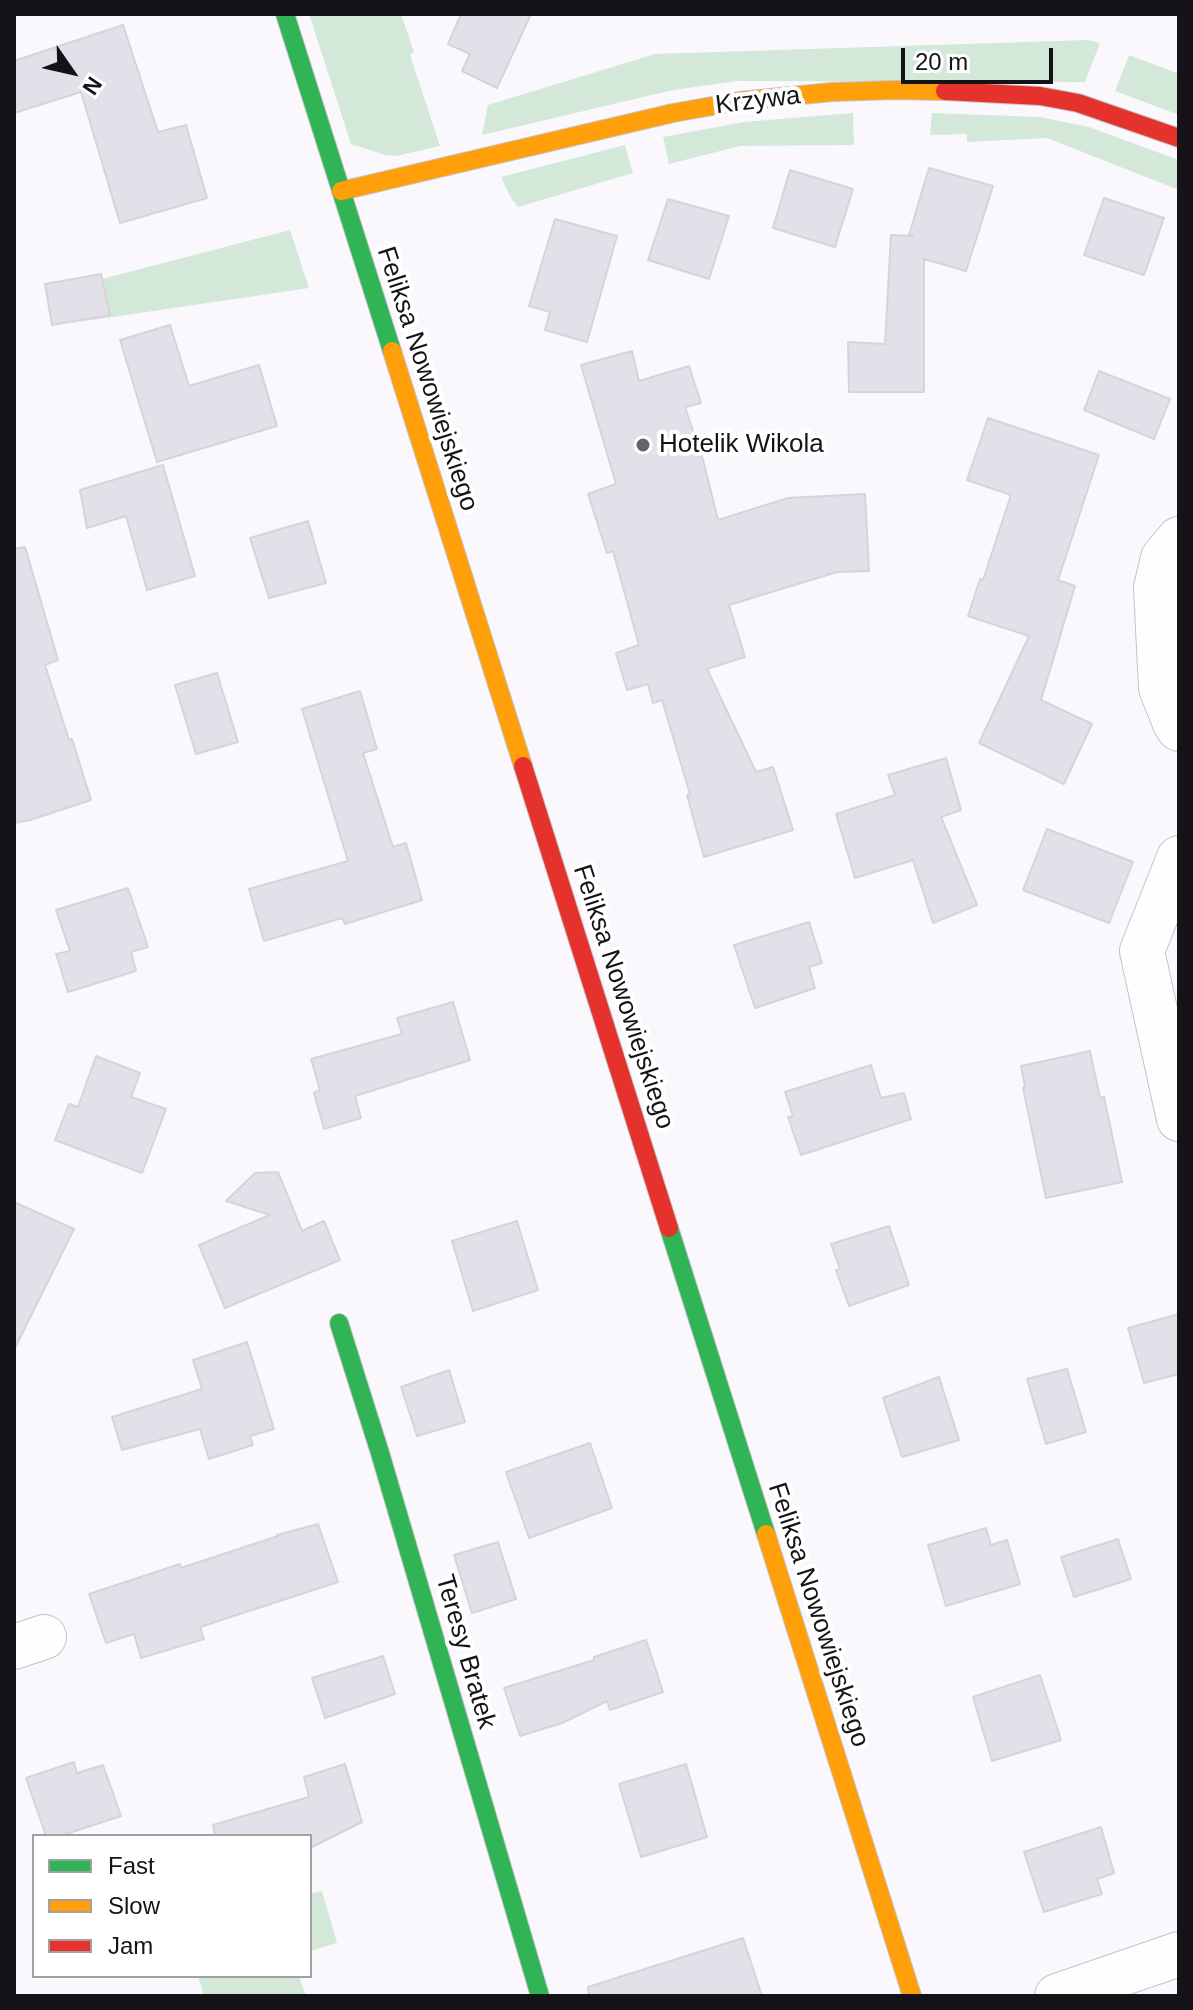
<!DOCTYPE html>
<html>
<head>
<meta charset="utf-8">
<style>
	body { margin:0 }
	#map { position:relative; width:1193px; height:2010px; overflow:hidden; background:#faf8fc; font-family:Helvetica,sans-serif }
	canvas { display:block }
	.frame { position:absolute; inset:0; border:16px solid #151318; pointer-events:none }
	.legend { position:absolute; left:32px; top:1834px; width:280px; height:144px; box-sizing:border-box; background:#fff; border:2px solid #a1a1a3; margin:0; padding:10px 14px; list-style:none; font-size:24px; color:#151318 }
	.legend li { display:flex; align-items:center; gap:16px; height:40px }
	.legend b { width:40px; border:2px solid #a1a1a3 }
	.north { position:absolute; left:32px; top:32px; width:80px; height:80px; -webkit-text-stroke:6px #fff; paint-order:stroke; rotate:124deg; font-size:22px; font-weight:700; line-height:32px; text-align:center; color:#151318 }
	.north::after { content:''; display:block; margin:auto; width:28px; height:36px; background:#151318; clip-path:polygon(50% 0,100% 100%,50% 72%,0 100%) }
	.scale { position:absolute; left:901px; top:48px; width:152px; height:36px; box-sizing:border-box; border:4px solid #151318; border-top:0; padding-left:10px; font-size:24px; line-height:28px; white-space:nowrap; color:#151318; -webkit-text-stroke:6px #fff; paint-order:stroke }
</style>
</head>
<body>
<div id="map">
<canvas width="1193" height="2010"></canvas>
<div class="frame"></div>
<ul class="legend">
<li><b style="height:10px;background:#30b455"></b>Fast</li>
<li><b style="height:10px;background:#ff9f0a"></b>Slow</li>
<li><b style="height:10px;background:#e5322d"></b>Jam</li>
</ul>
<div class="north">N</div>
<div class="scale">20 m</div>
</div>
<script>
const c = document.querySelector('canvas').getContext('2d');
c.lineJoin = 'round';
function paint(path, color) { c.fillStyle = color; c.fill(path, 'evenodd'); }
const toPath = rows => new Path2D(rows.map(r => 'M' + r).join(''));
function strokePath(path, color, width, dash) { c.strokeStyle = color; c.lineWidth = width; c.lineCap = dash ? 'butt' : 'round'; c.setLineDash(dash || []); c.stroke(path); }
function drawText(font, color, halo, rows, align = 'center') {
  c.font = font + ' Helvetica,sans-serif'; c.lineWidth = 8; c.setLineDash([]); c.textBaseline = 'middle'; c.strokeStyle = halo; c.fillStyle = color; for (const [text, x, y, turn = 0] of rows) {
    c.save(); c.translate(x, y); c.rotate((+turn || 0) * Math.PI / 180); c.textAlign = isNaN(turn) ? turn : align; if (halo) c.strokeText(text, 0, 0); c.fillText(text, 0, 0); c.restore();
  }
}
paint(toPath([
	[309,14,401,14,414,52,410,55,440,146,396,156,385,155,351,144],
	[1088,40,1100,43,1085,82,737,81,673,90,482,135,488,105,655,54],
	[1129,55,1179,74,1179,115,1115,91],
	[853,113,854,145,740,146,669,164,663,137,744,122],
	[932,113,1040,117,1089,127,1179,160,1179,190,1047,138,967,142,967,134,930,135],
	[625,145,633,173,518,207,511,198,501,177],
	[290,230,309,288,72,323,110,315,102,279],
	[322,1891,337,1943,310,1951,310,1894],
	[198,1976,299,1976,306,1996,204,1996]
]), '#d3e8d8');
const building = toPath([
	[461,14,531,14,497,88,462,71,470,54,448,44,461,14],
	[123,25,158,132,186,125,207,198,120,223,81,92,14,113,14,61,123,25],
	[929,168,993,186,966,271,924,259,924,392,849,392,848,342,885,344,891,235,913,236,909,235,929,168],
	[790,170,853,189,835,247,773,228,790,170],
	[1104,198,1164,218,1144,275,1084,255,1104,198],
	[668,199,729,216,709,279,648,260,668,199],
	[555,219,617,236,587,342,545,330,550,312,529,306,555,219],
	[101,274,110,315,52,325,45,284,101,274],
	[170,325,189,386,259,365,277,426,157,462,120,340,170,325],
	[632,351,639,381,689,366,701,403,685,407,703,460,718,520,788,498,865,494,869,571,837,572,729,605,745,657,707,669,756,772,773,767,793,830,704,857,687,795,690,794,662,700,653,703,648,684,627,690,616,653,639,645,613,551,607,553,588,494,616,484,581,365,632,351],
	[1099,371,1170,399,1154,439,1084,410,1099,371],
	[988,418,1099,455,1058,580,1075,586,1041,700,1092,724,1064,784,979,743,1029,636,968,616,980,579,983,580,1011,495,967,480,988,418],
	[163,465,195,576,147,590,126,516,87,528,80,490,163,465],
	[308,521,326,583,269,598,250,538,308,521],
	[25,547,58,660,45,665,69,740,72,739,91,800,30,820,14,823,14,549,25,547],
	[217,673,238,742,196,754,175,685,217,673],
	[360,691,377,749,363,753,393,847,406,843,422,900,345,924,342,918,264,941,249,889,348,861,302,709,360,691],
	[946,758,961,810,941,817,977,905,933,923,913,860,855,878,836,814,895,795,888,775,946,758],
	[1047,829,1133,862,1109,923,1023,890,1047,829],
	[128,888,148,947,131,952,136,971,68,992,56,954,70,951,56,910,128,888],
	[809,922,822,963,809,967,815,988,755,1008,734,945,809,922],
	[453,1002,470,1060,355,1096,361,1118,324,1129,314,1093,320,1090,311,1059,402,1034,397,1018,453,1002],
	[1090,1051,1100,1098,1104,1097,1122,1182,1046,1198,1023,1088,1025,1087,1021,1066,1090,1051],
	[96,1056,140,1073,131,1097,166,1109,142,1173,55,1140,69,1104,78,1107,96,1056],
	[871,1065,881,1098,904,1093,911,1119,801,1155,788,1117,793,1116,785,1092,871,1065],
	[278,1172,302,1231,324,1221,340,1260,225,1308,199,1245,270,1215,226,1201,255,1173,278,1172],
	[14,1202,74,1229,14,1350,14,1202],
	[517,1221,538,1290,473,1311,452,1241,517,1221],
	[889,1226,909,1285,849,1306,836,1270,840,1269,831,1244,889,1226],
	[1179,1314,1179,1374,1144,1383,1128,1328,1179,1314],
	[247,1342,274,1429,250,1436,253,1445,209,1459,200,1429,122,1450,112,1417,202,1389,193,1360,247,1342],
	[1067,1369,1086,1432,1046,1444,1027,1379,1067,1369],
	[449,1370,465,1422,417,1436,401,1387,449,1370],
	[939,1377,959,1440,902,1457,883,1398,939,1377],
	[590,1443,612,1508,529,1538,506,1472,590,1443],
	[318,1524,338,1582,200,1627,204,1639,141,1658,134,1634,106,1643,89,1594,180,1564,181,1568,278,1536,277,1535,318,1524],
	[986,1528,991,1545,1007,1540,1020,1584,946,1606,928,1545,986,1528],
	[1118,1539,1131,1579,1074,1597,1061,1557,1118,1539],
	[498,1542,516,1599,472,1613,454,1555,498,1542],
	[646,1640,663,1692,610,1710,607,1701,562,1723,520,1736,504,1688,594,1660,594,1657,646,1640],
	[383,1656,395,1694,325,1718,312,1678,383,1656],
	[1040,1675,1061,1740,992,1761,973,1697,1040,1675],
	[74,1762,77,1773,103,1765,121,1816,60,1836,46,1836,26,1778,74,1762],
	[345,1764,362,1822,310,1848,310,1836,215,1836,213,1825,309,1797,304,1777,345,1764],
	[686,1764,707,1837,641,1857,619,1784,686,1764],
	[1101,1827,1114,1873,1097,1879,1102,1894,1044,1912,1024,1852,1101,1827],
	[743,1938,762,1996,589,1996,588,1987,743,1938]
]);
paint(building, '#e3e0ea');
strokePath(building, '#d6d4d8', 2);
const street = toPath([
	[1179,539,1163,558,1156,588,1161,688,1175,723,1179,729],
	[1179,858,1142,951,1179,1119],
	[14,1647,44,1637],
	[1057,1996,1179,1954]
]);
const fast = toPath([
	[285,14,392,351],
	[669,1228,766,1534],
	[339,1323,380,1453,540,1996]
]);
const slow = toPath([
	[341,191,673,113,740,101,832,92,895,90,945,91],
	[392,351,523,766],
	[766,1534,912,1996]
]);
const jam = toPath([
	[945,91,1040,96,1078,103,1179,138],
	[523,766,669,1228]
]);
strokePath(street, '#c5c3c7', 46);
strokePath(fast, '#c5c3c7', 20);
strokePath(slow, '#c5c3c7', 20);
strokePath(jam, '#c5c3c7', 20);
strokePath(street, '#fefeff', 44);
strokePath(fast, '#30b455', 18);
strokePath(slow, '#ff9f0a', 18);
strokePath(jam, '#e5322d', 18);
for (const [x, y, r, color] of [
	[643,445,8,"#656368"]
]) { const dot = new Path2D(); dot.arc(x, y, r, 0, 2 * Math.PI); c.fillStyle = color; c.fill(dot); strokePath(dot, '#fff', 3); }
drawText('26px', '#151318', '#fff', [
	["Krzywa",758,101,-7],
	["Feliksa Nowowiejskiego",427,379,72],
	["Feliksa Nowowiejskiego",623,997,72],
	["Feliksa Nowowiejskiego",818,1615,72],
	["Teresy Bratek",465,1652,74]
]);
drawText('26px', '#151318', '#fff', [
	["Hotelik Wikola",659,445]
], 'left');
</script>
</body>
</html>
